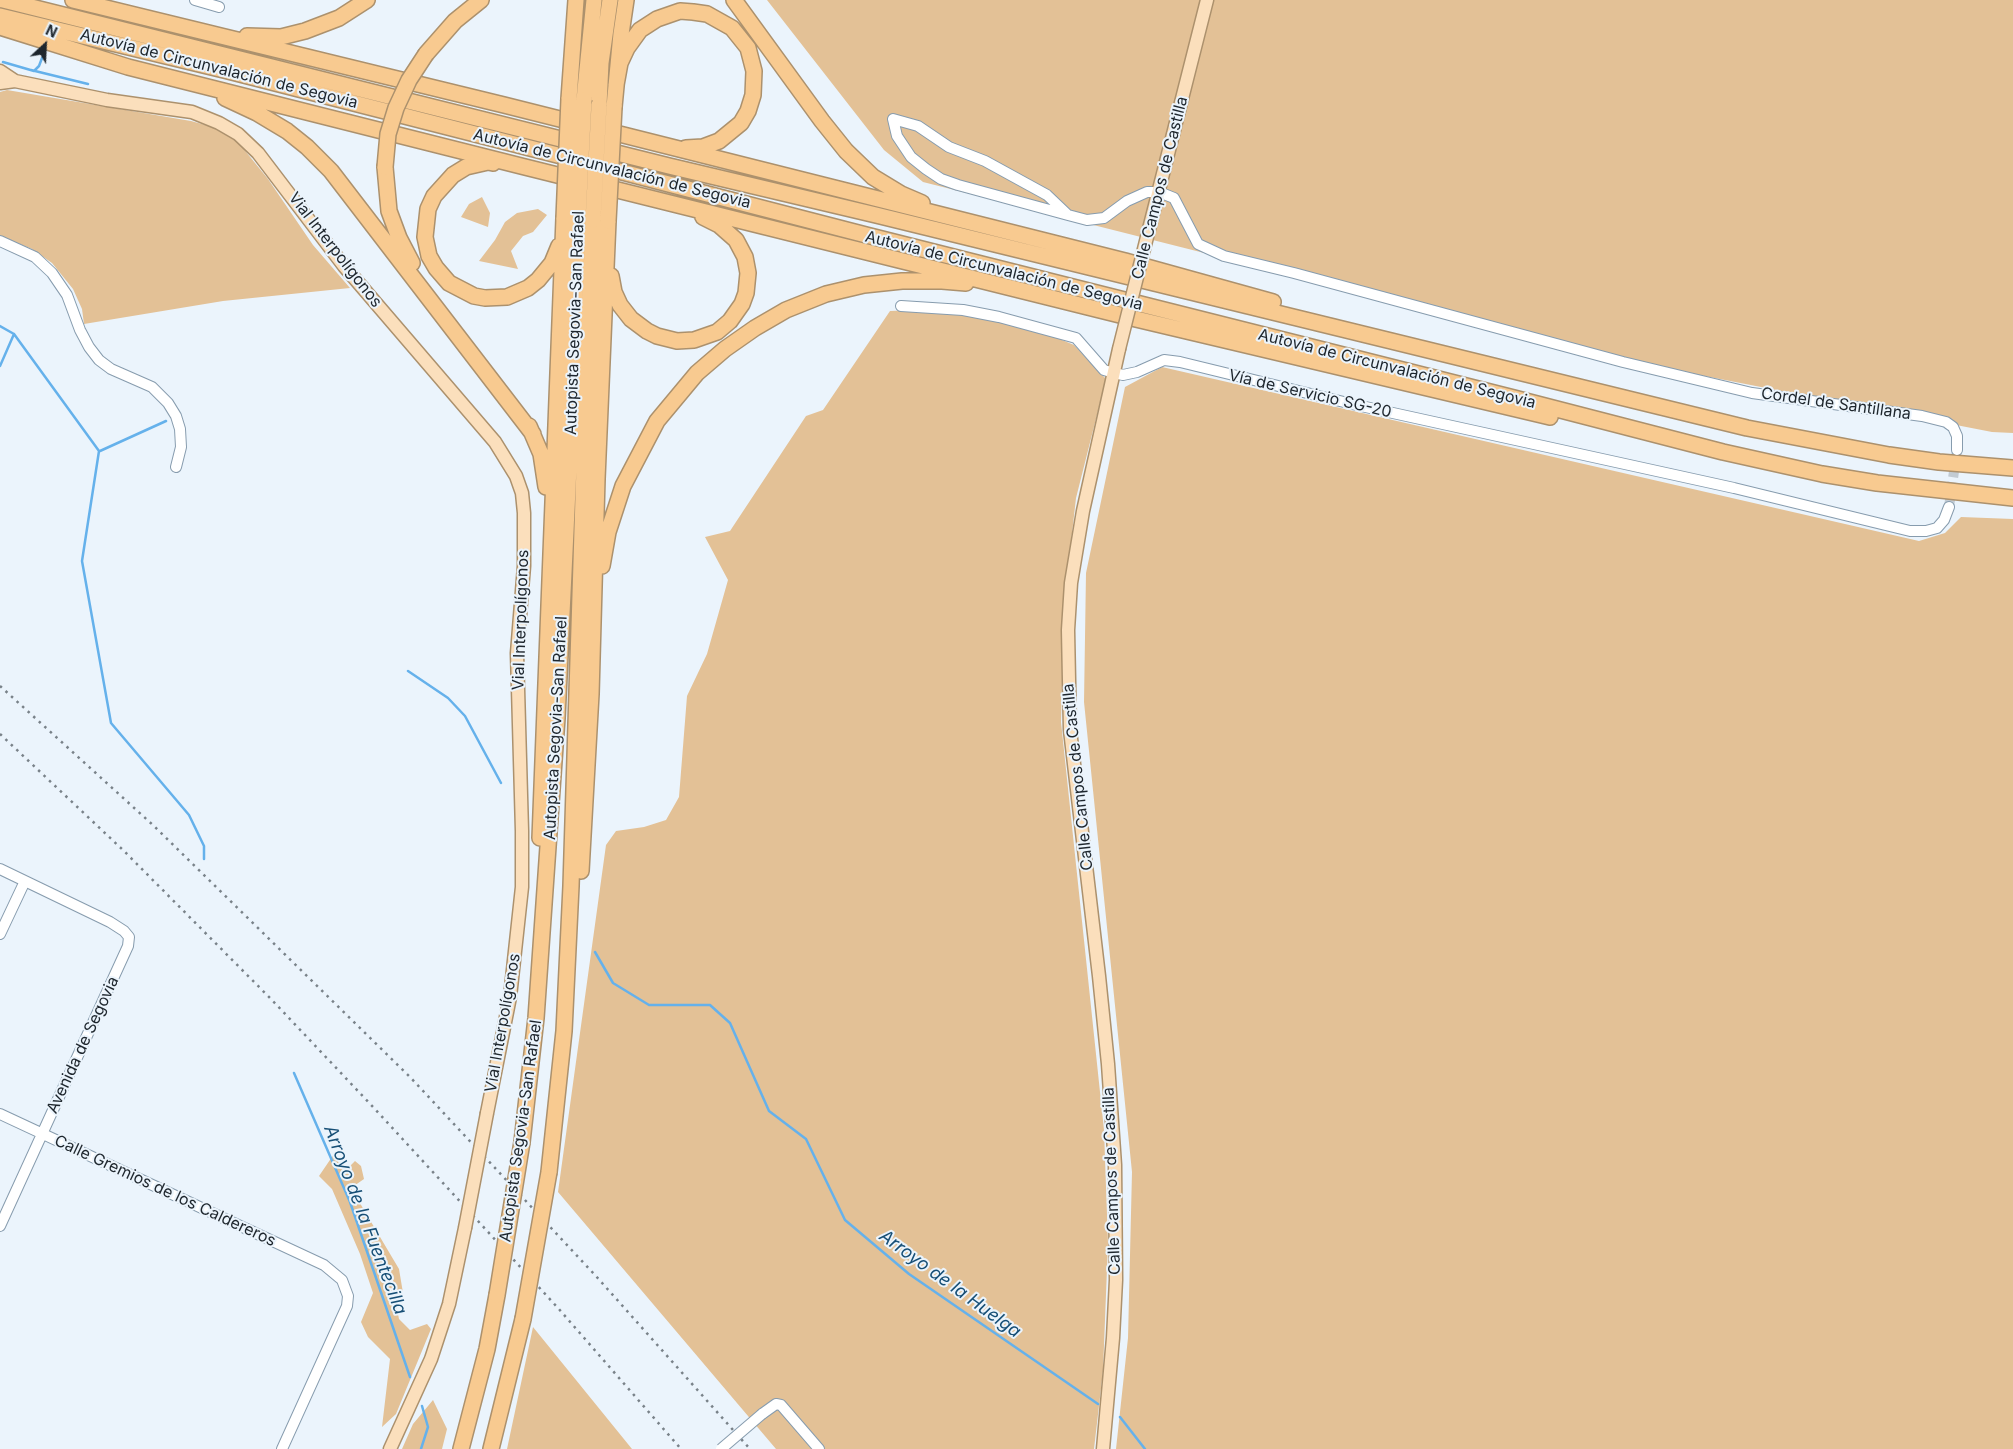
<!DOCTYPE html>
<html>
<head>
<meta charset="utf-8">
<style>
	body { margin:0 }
	#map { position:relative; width:2013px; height:1449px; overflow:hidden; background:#ebf4fc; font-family:Inter,sans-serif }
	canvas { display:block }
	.north { position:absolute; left:20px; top:20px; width:50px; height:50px; -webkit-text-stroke:4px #ebf4fc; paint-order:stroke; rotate:25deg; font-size:14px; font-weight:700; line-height:20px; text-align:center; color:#1e262d }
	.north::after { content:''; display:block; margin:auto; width:18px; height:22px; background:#1e262d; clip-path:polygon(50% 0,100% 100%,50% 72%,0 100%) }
</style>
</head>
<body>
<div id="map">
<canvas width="2013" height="1449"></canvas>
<div class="north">N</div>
</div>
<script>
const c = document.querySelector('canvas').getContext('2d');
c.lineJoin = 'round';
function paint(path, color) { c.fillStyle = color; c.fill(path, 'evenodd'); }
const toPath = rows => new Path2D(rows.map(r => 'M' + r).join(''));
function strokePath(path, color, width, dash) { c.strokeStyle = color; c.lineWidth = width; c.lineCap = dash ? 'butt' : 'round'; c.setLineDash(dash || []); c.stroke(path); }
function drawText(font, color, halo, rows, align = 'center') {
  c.font = font + ' Inter,sans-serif'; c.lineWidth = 4; c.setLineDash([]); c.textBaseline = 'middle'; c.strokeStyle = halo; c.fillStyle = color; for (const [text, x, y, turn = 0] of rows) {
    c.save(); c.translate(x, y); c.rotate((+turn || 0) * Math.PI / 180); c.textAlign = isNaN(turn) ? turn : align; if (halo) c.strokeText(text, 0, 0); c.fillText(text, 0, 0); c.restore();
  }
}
paint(toPath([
	[767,0,2013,0,2013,433,1992,432,1648,365,923,182,884,150],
	[7,90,191,121,216,128,238,142,268,179,313,245,350,288,223,301,84,324,82,309,73,289,52,263,32,249,0,236,0,92],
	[482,197,490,213,488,227,461,217,469,204],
	[538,209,547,215,533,232,523,236,511,251,518,269,479,261,495,240,505,222,517,213],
	[945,309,1050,335,1074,345,1106,379,1076,498,1064,604,1061,722,1104,1130,1108,1243,1103,1371,1094,1449,776,1449,558,1192,606,845,616,831,644,827,666,820,679,797,687,696,707,654,728,580,705,537,730,531,806,416,823,410,890,311],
	[1162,367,1919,541,1945,533,1961,517,2013,519,2013,1449,1116,1449,1128,1338,1132,1172,1084,702,1086,573,1125,387],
	[334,1154,344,1172,355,1161,361,1166,364,1179,351,1188,399,1269,403,1293,396,1304,399,1319,410,1330,427,1324,431,1329,396,1414,382,1427,390,1359,368,1337,361,1322,373,1293,360,1254,332,1189,319,1176],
	[533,1327,632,1449,507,1449],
	[433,1400,447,1429,442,1449,402,1449,413,1424]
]), '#e3c196');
strokePath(toPath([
	[3,62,34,71,39,66,42,58],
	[31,70,88,84],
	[0,326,14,334,99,451,82,561,111,723,189,815,204,846,204,859],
	[0,366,14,334],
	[100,451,166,421],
	[408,671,448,698,465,716,501,783],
	[595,952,613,983,649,1005,710,1005,730,1023,769,1111,806,1139,845,1220,909,1274,1098,1404],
	[294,1073,350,1202,410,1377],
	[1120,1417,1145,1449],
	[421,1449,428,1427,422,1406]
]), '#65b1eb', 2.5);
strokePath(toPath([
	[1949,507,1957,450]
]), '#c2cbd3', 10, [10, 5]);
const minor = toPath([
	[195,0,219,7],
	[1068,215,1047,195,985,161,949,147,918,126,893,119,897,136,911,157,926,169,941,179,958,185,1068,215,1087,220,1104,218,1127,201,1147,192,1159,192,1174,198,1198,244,1224,256,1294,273,1623,362,1752,393,1922,416,1946,422,1953,427,1957,436,1957,450],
	[0,241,35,257,52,273,67,295,80,330,89,347,99,360,111,369,152,387,168,403,176,416,180,429,181,447,176,467],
	[901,306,963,310,999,317,1076,338,1104,370,1114,373,1123,375,1137,372,1164,360,1180,362,1352,404,1734,488,1910,531,1926,531,1937,528,1944,520,1949,507],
	[0,869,110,922,124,931,129,937,128,946,0,1226],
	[0,934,25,881],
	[0,1114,324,1265,342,1280,348,1296,347,1306,282,1449],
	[762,1414,776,1404,781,1405,819,1449]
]);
const major = toPath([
	[0,71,15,81],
	[0,83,15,81,107,100,192,112,219,123,238,134,258,153,344,266,495,442,516,476,522,493,524,513,524,566,517,653,522,831,522,887,510,997,487,1113],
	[1148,233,1207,0],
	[390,1449,431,1359,449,1304,465,1228],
	[1103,1449,1113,1338,1116,1280,1115,1165,1108,1064,1099,976,1070,730,1068,630,1071,583,1083,511,1119,349]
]);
const highway = toPath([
	[3,0,669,166,876,215,1747,428,1889,455,1939,462,2013,468],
	[73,0,504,105,1125,261,1273,302],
	[734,0,822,121,846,151,873,177,901,194,922,203],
	[0,16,228,71,577,160],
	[0,27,128,67,521,166,1136,319,1550,417],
	[247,36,281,37,305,31,339,18,367,0],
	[426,54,455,21,481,0],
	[616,85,620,63,627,48,640,30,657,19,680,11,693,12,707,14,732,28,748,48,754,71,753,95,748,111,741,123,719,141,703,147,686,148],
	[225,98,257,113,287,131,307,147,331,171,533,434],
	[569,99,576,0],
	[584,100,594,0],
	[599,105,601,63,610,0],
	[614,107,621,34,626,0],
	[493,163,488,162,466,167,453,175,434,196,428,209,425,237,429,256,436,268,449,283,474,296,485,298,507,297,528,288,538,280,552,263,559,246],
	[599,166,866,235,1514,398,1723,452,1822,474,1877,483,2013,498],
	[385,167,389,211,399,238,412,263],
	[611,276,614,292,620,305,631,319,647,331,657,336,677,341,694,340,717,332,730,321,742,304,746,293,748,273,745,257,736,240,719,225,703,217],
	[529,426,541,454,546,487],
	[602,566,608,532,623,486,657,421,697,373,725,349,755,328,786,310,826,294,864,285,902,281,942,281,966,283],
	[540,838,564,218],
	[581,871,591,694,597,479,608,221],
	[522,1142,536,1018,557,718,569,468,578,218],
	[549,1172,564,1031,571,886,584,466,593,220],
	[461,1449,487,1349,497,1295],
	[491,1449,523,1319]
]);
strokePath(minor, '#879cae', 12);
strokePath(major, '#ac916d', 15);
strokePath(highway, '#ac916d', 18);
strokePath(minor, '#fff', 10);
strokePath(major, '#fbdfbc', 12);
strokePath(highway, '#f8ca90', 15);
strokePath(toPath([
	[0,686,154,826,410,1077,595,1275,750,1449],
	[0,734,124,851,271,999,374,1108,558,1308,681,1449]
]), '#798289', 2.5, [2.5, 5]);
const minorBridge = toPath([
	[721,1449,762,1414]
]);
const majorBridge = toPath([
	[1119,349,1148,233],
	[465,1228,487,1113]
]);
const highwayBridge = toPath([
	[385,167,388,134,396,108,409,80,426,54],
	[564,218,569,99],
	[578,218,584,100],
	[593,220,599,105],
	[608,221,614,107],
	[497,1295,522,1142],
	[523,1319,549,1172]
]);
strokePath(minorBridge, '#879cae', 12, []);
strokePath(majorBridge, '#ac916d', 15, []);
strokePath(highwayBridge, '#ac916d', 18, []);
strokePath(minorBridge, '#fff', 10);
strokePath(majorBridge, '#fbdfbc', 12);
strokePath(highwayBridge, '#f8ca90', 15);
drawText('16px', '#1e262d', '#ebf4fc', [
	["Autovía de Circunvalación de Segovia",219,69,14],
	["Autovía de Circunvalación de Segovia",612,169,14],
	["Calle Campos de Castilla",1160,188,-76],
	["Vial Interpolígonos",335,250,52],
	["Autovía de Circunvalación de Segovia",1004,271,14],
	["Autopista Segovia-San Rafael",575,323,-88],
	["Autovía de Circunvalación de Segovia",1397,369,14],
	["Vía de Servicio SG-20",1310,394,13],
	["Cordel de Santillana",1836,404,8],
	["Vial Interpolígonos",521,620,-88],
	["Autopista Segovia-San Rafael",556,728,-87],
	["Calle Campos de Castilla",1078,777,-96],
	["Vial Interpolígonos",503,1023,-80],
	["Avenida de Segovia",83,1045,-65],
	["Autopista Segovia-San Rafael",521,1131,-82],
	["Calle Campos de Castilla",1112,1181,-92],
	["Calle Gremios de los Caldereros",165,1191,25]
]);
drawText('italic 18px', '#174f76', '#ebf4fc', [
	["Arroyo de la Fuentecilla",365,1220,69],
	["Arroyo de la Huelga",950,1284,36]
]);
</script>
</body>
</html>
